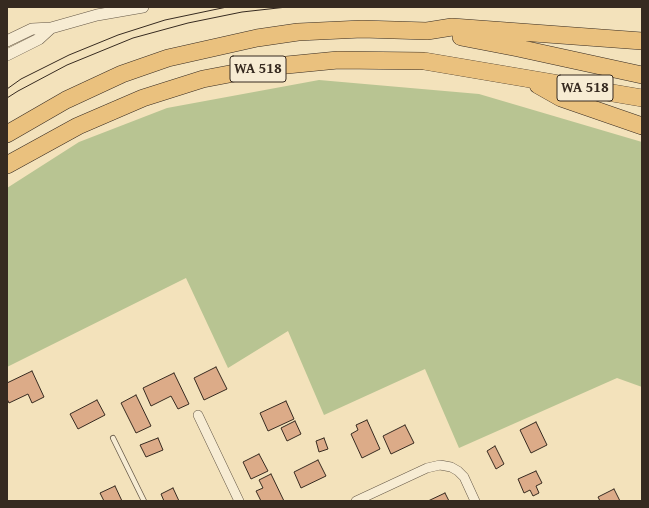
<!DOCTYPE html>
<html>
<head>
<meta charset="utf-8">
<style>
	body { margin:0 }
	#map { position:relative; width:649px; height:508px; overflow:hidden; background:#f3e2bb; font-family:"Gentium Book Plus",serif }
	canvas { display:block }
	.frame { position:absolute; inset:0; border:8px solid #362a20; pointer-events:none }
</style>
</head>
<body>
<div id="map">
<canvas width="649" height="508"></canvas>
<div class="frame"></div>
</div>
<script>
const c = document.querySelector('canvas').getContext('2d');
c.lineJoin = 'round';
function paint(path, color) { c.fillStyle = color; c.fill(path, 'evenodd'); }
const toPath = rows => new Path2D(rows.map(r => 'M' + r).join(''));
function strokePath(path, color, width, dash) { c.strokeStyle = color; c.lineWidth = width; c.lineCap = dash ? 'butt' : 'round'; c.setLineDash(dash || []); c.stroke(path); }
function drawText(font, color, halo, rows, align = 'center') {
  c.font = font + ' "Gentium Book Plus",serif'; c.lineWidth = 4; c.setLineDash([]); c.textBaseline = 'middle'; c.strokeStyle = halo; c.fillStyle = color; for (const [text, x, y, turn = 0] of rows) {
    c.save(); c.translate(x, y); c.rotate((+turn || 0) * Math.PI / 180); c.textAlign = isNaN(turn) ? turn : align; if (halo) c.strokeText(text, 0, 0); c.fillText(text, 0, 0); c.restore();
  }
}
paint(toPath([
	[319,80,479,94,642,142,642,387,617,378,459,448,425,369,324,415,288,331,228,368,186,278,7,367,7,188,79,142,167,108]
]), '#b8c492');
const building = toPath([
	[216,367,227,389,204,400,194,378,216,367],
	[32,371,44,397,32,403,28,394,9,403,7,399,7,383,32,371],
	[174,373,189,404,178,409,171,396,151,406,143,388,174,373],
	[136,395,151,426,136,433,121,403,136,395],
	[97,400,105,415,78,429,70,414,97,400],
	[286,401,294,419,268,431,260,413,286,401],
	[367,420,380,449,362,458,351,434,358,430,356,425,367,420],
	[295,421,301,434,287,441,281,428,295,421],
	[536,422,547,445,531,453,520,430,536,422],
	[405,425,414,443,391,454,383,436,405,425],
	[158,438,163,450,146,457,140,445,158,438],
	[324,438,328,449,319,452,316,441,324,438],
	[495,446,504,464,496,469,487,451,495,446],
	[259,454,268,471,251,479,243,462,259,454],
	[318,460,326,476,301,488,294,472,318,460],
	[536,471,542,483,536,486,539,493,533,496,530,490,524,493,518,479,536,471],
	[271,474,284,501,261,501,256,491,263,488,259,480,271,474],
	[115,486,122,501,104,501,100,493,115,486],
	[173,488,179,501,164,501,161,494,173,488],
	[614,489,620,501,600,501,598,497,614,489],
	[445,493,449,501,428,501,445,493]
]);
paint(building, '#dcab88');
strokePath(building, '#362a20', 1);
const service = toPath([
	[113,438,144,501]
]);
const minor = toPath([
	[198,415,239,501],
	[356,501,427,468,440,465,451,467,458,471,464,477,475,501]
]);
const tertiary = toPath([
	[7,41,32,29,51,28,97,15,143,7],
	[7,55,39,39,51,28]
]);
const motorway = toPath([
	[461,37,518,48,642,75],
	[538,85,561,98,642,126],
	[7,134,66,100,122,74,168,58,257,38,298,32,362,29,427,31,452,27,642,41],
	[7,165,78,126,143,98,203,79,266,67,338,60,424,61,642,98]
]);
strokePath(service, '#655847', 6);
strokePath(minor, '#655847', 10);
strokePath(tertiary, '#655847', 12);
strokePath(motorway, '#362a20', 18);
strokePath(service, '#f7ecd3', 4.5);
strokePath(minor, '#f7ecd3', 9);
strokePath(tertiary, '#f7ecd3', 11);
strokePath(motorway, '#eac17e', 17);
strokePath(toPath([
	[7,89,21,79,69,55,118,35,165,20,227,7],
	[7,98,18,91,67,65,133,38,188,23,242,12,287,7]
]), '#362a20', 1);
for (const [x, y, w] of [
	[258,69,56],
	[585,88,56]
]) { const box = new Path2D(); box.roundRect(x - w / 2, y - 13, w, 26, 3); c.fillStyle = '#f7ecd3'; c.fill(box); strokePath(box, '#362a20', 1); }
drawText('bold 15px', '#362a20', null, [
	["WA 518",258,69],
	["WA 518",585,88]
]);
</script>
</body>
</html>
